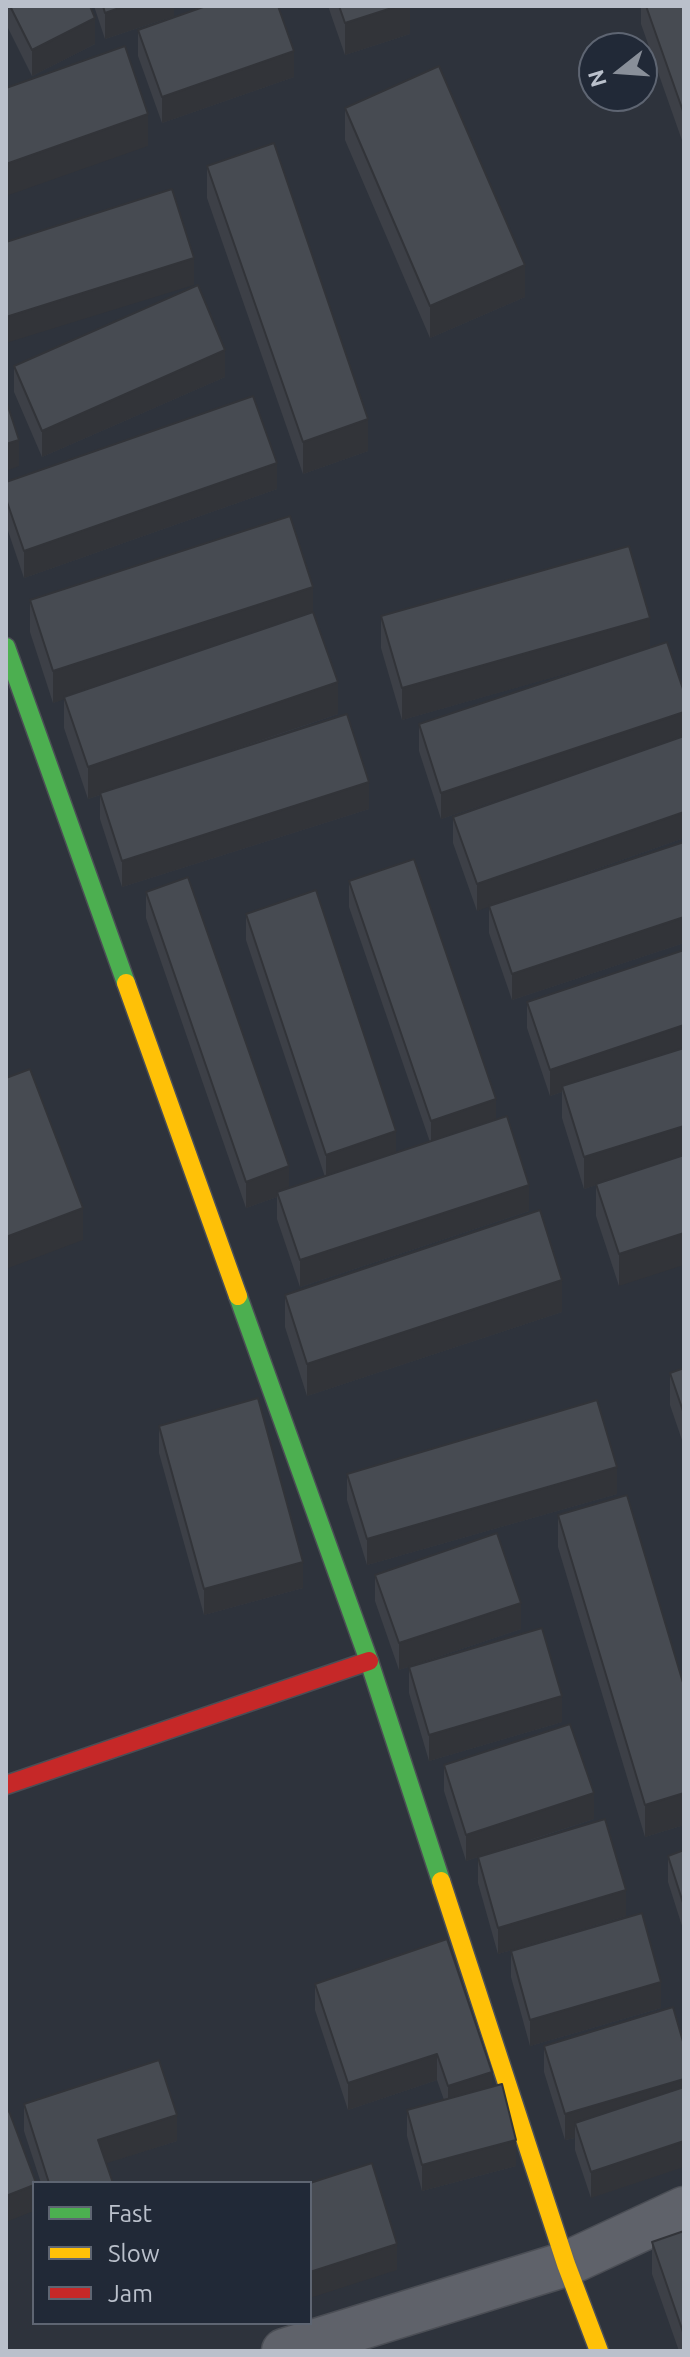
<!DOCTYPE html>
<html>
<head>
<meta charset="utf-8">
<style>
	body { margin:0 }
	#map { position:relative; width:690px; height:2357px; overflow:hidden; background:#2e333c; font-family:Ubuntu,sans-serif }
	canvas { display:block }
	.frame { position:absolute; inset:0; border:8px solid #bac0cb; pointer-events:none }
	.legend { position:absolute; left:32px; top:2181px; width:280px; height:144px; box-sizing:border-box; background:#212937; border:2px solid #5e6572; margin:0; padding:10px 14px; list-style:none; font-size:24px; color:#bac0cb }
	.legend li { display:flex; align-items:center; gap:16px; height:40px }
	.legend b { width:40px; border:2px solid #5e6572 }
	.north { position:absolute; left:578px; top:32px; width:80px; height:80px; box-sizing:border-box; background:#212937; border:2px solid #5e6572; border-radius:50%; rotate:253deg; font-size:22px; font-weight:700; line-height:32px; text-align:center; color:#bac0cb }
	.north::after { content:''; display:block; margin:auto; width:28px; height:36px; background:#898f99; clip-path:polygon(50% 0,100% 100%,50% 72%,0 100%) }
</style>
</head>
<body>
<div id="map">
<canvas width="690" height="2357"></canvas>
<div class="frame"></div>
<ul class="legend">
<li><b style="height:10px;background:#4caf50"></b>Fast</li>
<li><b style="height:10px;background:#ffc107"></b>Slow</li>
<li><b style="height:10px;background:#c62828"></b>Jam</li>
</ul>
<div class="north">N</div>
</div>
<script>
const c = document.querySelector('canvas').getContext('2d');
c.lineJoin = 'round';
const toPath = rows => new Path2D(rows.map(r => 'M' + r).join(''));
function strokePath(path, color, width, dash) { c.strokeStyle = color; c.lineWidth = width; c.lineCap = dash ? 'butt' : 'round'; c.setLineDash(dash || []); c.stroke(path); }
function paint(path, color) { c.fillStyle = color; c.fill(path, 'evenodd'); }
const street = toPath([
	[284,2351,566,2264,684,2209]
]);
const fast = toPath([
	[6,647,126,983],
	[238,1296,369,1661,441,1881]
]);
const slow = toPath([
	[126,983,238,1296],
	[441,1881,566,2264,599,2351]
]);
const jam = toPath([
	[6,1785,369,1661]
]);
strokePath(street, '#4b4e55', 47);
strokePath(fast, '#4b4e55', 21);
strokePath(slow, '#4b4e55', 21);
strokePath(jam, '#4b4e55', 21);
strokePath(street, '#5f626a', 44);
strokePath(fast, '#4caf50', 18);
strokePath(slow, '#ffc107', 18);
strokePath(jam, '#c62828', 18);
paint(toPath([
	[6,6,90,6,95,44,32,76,6,24],
	[94,6,174,6,174,16,105,39],
	[328,6,410,6,410,34,345,55],
	[641,6,684,6,684,146,641,24],
	[138,30,294,77,162,123,138,56],
	[345,108,525,297,430,338,345,140],
	[207,166,368,451,303,474,207,198],
	[14,366,225,377,42,457,14,392],
	[6,482,277,489,24,578,6,525],
	[629,546,650,618,650,648,667,642,684,692,684,838,491,906,684,842,684,943,512,1000,489,933,489,906,477,911,453,843,453,817,563,778,441,819,419,751,419,724,603,663,402,720,381,648,381,616],
	[30,600,313,613,338,714,208,759,369,809,122,887,100,819,100,795,88,799,64,728,64,699,53,703,30,632],
	[349,881,496,1120,529,1211,300,1287,277,1219,277,1197,246,1208,146,918,146,892,289,1188,325,1177,246,940,246,914,396,1153,430,1142,349,907],
	[684,950,619,1286,596,1216,596,1185,584,1189,562,1118,562,1092,550,1096,527,1028,527,1002],
	[285,1295,562,1312,307,1396,285,1327],
	[684,1368,684,1446,670,1405,670,1373],
	[159,1426,303,1588,204,1615,159,1453],
	[347,1474,617,1494,367,1565,347,1500],
	[558,1515,684,1686,684,1825,645,1837,558,1547],
	[375,1575,521,1629,399,1670,375,1601],
	[409,1667,562,1722,429,1761,409,1693],
	[444,1765,594,1819,486,1855,626,1916,498,1954,478,1883,478,1857,466,1861,444,1791],
	[684,1850,684,1932,668,1882,668,1856],
	[511,1951,661,2008,530,2046,511,1977],
	[315,1984,492,2087,516,2166,422,2191,407,2136,407,2110,444,2100,437,2080,348,2110,315,2010],
	[673,2007,591,2198,575,2150,575,2138,565,2140,544,2072,544,2046],
	[24,2104,177,2141,106,2163,113,2183,41,2183,24,2131],
	[684,2231,684,2351,679,2351,652,2274,652,2242]
]), '#3d4047');
paint(toPath([
	[125,6,174,6,174,16,105,39,105,13],
	[398,6,410,6,410,34,345,55,345,23],
	[95,18,95,44,32,76,32,50],
	[294,51,294,77,162,123,162,97],
	[148,114,148,146,6,196,6,164],
	[194,258,194,285,6,343,6,317],
	[525,265,525,297,430,338,430,306],
	[225,350,225,377,42,457,42,431],
	[368,419,368,451,303,474,303,442],
	[19,440,19,466,6,471,6,444],
	[277,463,277,489,24,578,24,551],
	[313,587,313,619,53,703,53,671],
	[650,618,650,650,402,720,402,688],
	[338,682,338,714,88,799,88,767],
	[684,712,684,738,441,819,441,793],
	[369,782,369,809,122,887,122,861],
	[684,812,684,838,477,911,477,884],
	[684,917,684,943,512,1000,512,974],
	[684,1025,684,1052,562,1086,562,1092,550,1096,550,1070],
	[496,1099,496,1125,431,1147,431,1121],
	[684,1126,684,1157,584,1189,584,1157],
	[396,1131,396,1158,326,1181,326,1155],
	[289,1166,289,1193,277,1192,277,1197,246,1208,246,1182],
	[529,1185,529,1211,300,1287,300,1260],
	[83,1208,83,1240,6,1269,6,1237],
	[684,1233,684,1265,619,1286,619,1254],
	[562,1280,562,1312,307,1396,307,1364],
	[617,1467,617,1494,367,1565,367,1539],
	[303,1562,303,1588,204,1615,204,1589],
	[521,1603,521,1629,399,1670,399,1643],
	[562,1696,562,1722,429,1761,429,1735],
	[594,1793,594,1819,466,1861,466,1835],
	[684,1793,684,1825,645,1837,645,1805],
	[626,1890,626,1916,498,1954,498,1928],
	[661,1982,661,2008,530,2046,530,2020],
	[437,2054,437,2080,348,2110,348,2083],
	[492,2072,492,2098,448,2113,448,2086],
	[684,2079,684,2105,575,2123,575,2138,565,2140,565,2114],
	[177,2115,177,2141,98,2166,98,2140],
	[516,2140,516,2166,422,2191,422,2165],
	[684,2141,684,2167,591,2198,591,2172],
	[34,2185,34,2211,6,2222,6,2196],
	[397,2244,397,2270,310,2298,310,2272]
]), '#323439');
const building = toPath([
	[10,6,90,6,95,18,32,50,10,6],
	[103,6,125,6,105,13,103,6],
	[206,6,278,6,294,51,162,97,138,30,206,6],
	[339,6,398,6,345,23,339,6],
	[646,6,684,6,684,114,646,6],
	[125,46,148,114,6,164,6,88,125,46],
	[439,66,525,265,430,306,345,108,439,66],
	[274,143,368,419,303,442,207,166,274,143],
	[172,189,194,258,6,317,6,242,172,189],
	[198,285,225,350,42,431,14,366,198,285],
	[253,396,277,463,24,551,6,499,6,482,253,396],
	[6,400,19,440,6,444,6,400],
	[290,516,313,587,53,671,30,600,290,516],
	[629,546,650,618,402,688,381,616,629,546],
	[313,612,338,682,88,767,64,697,313,612],
	[667,642,684,692,684,712,441,793,419,724,667,642],
	[347,714,369,782,122,861,100,793,347,714],
	[684,736,684,812,477,884,453,817,684,736],
	[684,842,684,917,512,974,489,906,684,842],
	[414,859,496,1099,431,1121,349,881,414,859],
	[188,877,289,1166,246,1182,146,892,188,877],
	[316,890,396,1131,326,1155,246,914,316,890],
	[684,950,684,1025,550,1070,527,1002,684,950],
	[684,1048,684,1126,584,1157,562,1086,684,1048],
	[30,1069,83,1208,6,1237,6,1078,30,1069],
	[507,1116,529,1185,300,1260,277,1192,507,1116],
	[684,1155,684,1233,619,1254,596,1184,684,1155],
	[540,1210,562,1280,307,1364,285,1295,540,1210],
	[684,1368,684,1414,670,1373,684,1368],
	[258,1398,303,1562,204,1589,159,1426,258,1398],
	[597,1400,617,1467,367,1539,347,1474,597,1400],
	[627,1495,684,1686,684,1793,645,1805,558,1515,627,1495],
	[497,1533,521,1603,399,1643,375,1575,497,1533],
	[542,1628,562,1696,429,1735,409,1667,542,1628],
	[570,1724,594,1793,466,1835,444,1765,570,1724],
	[605,1819,626,1890,498,1928,478,1857,605,1819],
	[684,1850,684,1906,668,1856,684,1850],
	[642,1913,661,1982,530,2020,511,1951,642,1913],
	[447,1939,492,2072,448,2086,437,2054,348,2083,315,1984,447,1939],
	[673,2007,684,2045,684,2079,565,2114,544,2046,673,2007],
	[159,2060,177,2115,98,2140,113,2183,49,2183,24,2104,159,2060],
	[502,2084,516,2140,422,2165,407,2110,502,2084],
	[684,2087,684,2141,591,2172,575,2123,684,2087],
	[9,2111,36,2183,34,2183,34,2185,6,2196,6,2112,9,2111],
	[372,2163,397,2244,310,2272,310,2183,372,2163],
	[684,2231,684,2335,652,2242,684,2231]
]);
paint(building, '#474b52');
strokePath(building, '#323439', 2);
</script>
</body>
</html>
